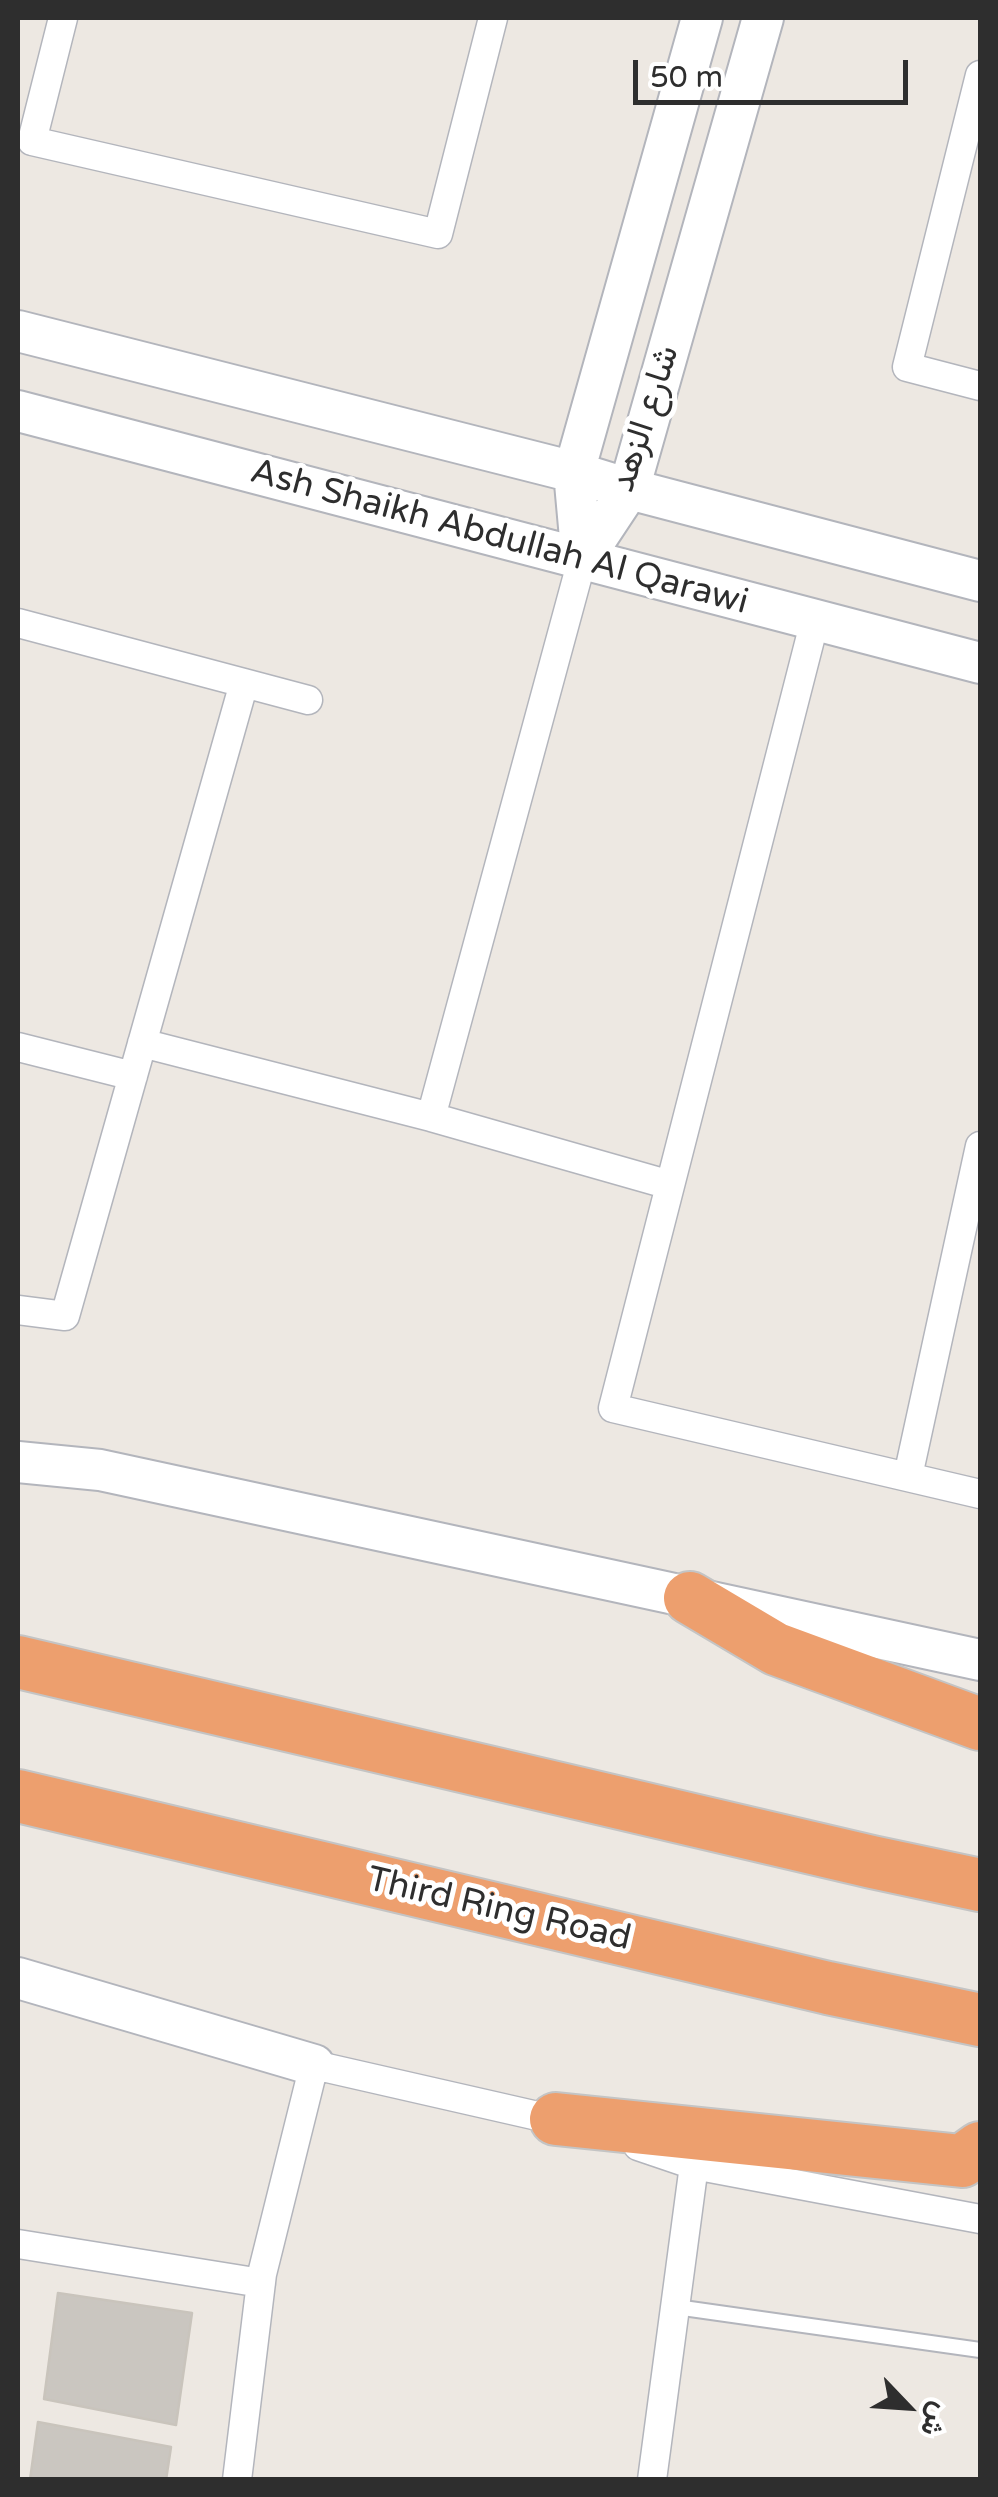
<!DOCTYPE html>
<html>
<head>
<meta charset="utf-8">
<style>
	body { margin:0 }
	#map { position:relative; width:998px; height:2497px; overflow:hidden; background:#ede8e2; font-family:"Varela Round",Vazirmatn,sans-serif }
	canvas { display:block }
	.frame { position:absolute; inset:0; border:20px solid #2e2e2e; pointer-events:none }
	.north { position:absolute; left:858px; top:2357px; width:100px; height:100px; -webkit-text-stroke:8px #fff; paint-order:stroke; rotate:115deg; font-size:28px; font-weight:700; line-height:40px; text-align:center; color:#2e2e2e }
	.north::after { content:''; display:block; margin:auto; width:35px; height:45px; background:#2e2e2e; clip-path:polygon(50% 0,100% 100%,50% 72%,0 100%) }
	.scale { position:absolute; left:633px; top:60px; width:275px; height:45px; box-sizing:border-box; border:5px solid #2e2e2e; border-top:0; padding-left:12px; font-size:30px; line-height:35px; white-space:nowrap; color:#2e2e2e; -webkit-text-stroke:8px #fff; paint-order:stroke }
</style>
</head>
<body>
<div id="map">
<canvas width="998" height="2497"></canvas>
<div class="frame"></div>
<div class="north">ش</div>
<div class="scale">50 m</div>
</div>
<script>
const c = document.querySelector('canvas').getContext('2d');
c.lineJoin = 'round';
function paint(path, color) { c.fillStyle = color; c.fill(path, 'evenodd'); }
const toPath = rows => new Path2D(rows.map(r => 'M' + r).join(''));
function strokePath(path, color, width, dash) { c.strokeStyle = color; c.lineWidth = width; c.lineCap = dash ? 'butt' : 'round'; c.setLineDash(dash || []); c.stroke(path); }
function drawText(font, color, halo, rows, align = 'center') {
  c.font = font + ' "Varela Round",Vazirmatn,sans-serif'; c.lineWidth = 10; c.setLineDash([]); c.textBaseline = 'middle'; c.strokeStyle = halo; c.fillStyle = color; for (const [text, x, y, turn = 0] of rows) {
    c.save(); c.translate(x, y); c.rotate((+turn || 0) * Math.PI / 180); c.textAlign = isNaN(turn) ? turn : align; if (halo) c.strokeText(text, 0, 0); c.fillText(text, 0, 0); c.restore();
  }
}
const building = toPath([
	[58,2293,192,2313,176,2425,44,2399,58,2293],
	[38,2422,171,2447,166,2480,30,2480,38,2422]
]);
paint(building, '#cac6c0');
strokePath(building, '#c9c4bc', 2.5);
const lane = toPath([
	[676,2307,980,2350]
]);
const street = toPath([
	[63,18,32,141,438,234,493,18],
	[980,75,907,367,980,386],
	[815,620,613,1408,980,1494],
	[18,623,308,700],
	[142,1043,431,1117,670,1185],
	[18,1047,133,1076],
	[431,1117,582,560],
	[18,1310,65,1316,244,683],
	[908,1476,980,1146],
	[638,2146,694,2165,980,2219],
	[18,2244,261,2283],
	[237,2480,262,2274,314,2065,564,2122],
	[652,2480,694,2165]
]);
const secondary = toPath([
	[18,331,574,472,629,489,980,581],
	[18,411,980,663],
	[582,560,629,489,763,18],
	[582,560,574,472,702,18],
	[18,1462,100,1470,980,1660],
	[18,1978,314,2065]
]);
const highway = toPath([
	[690,1598,776,1649,980,1724],
	[18,1662,872,1862,980,1885],
	[18,1796,828,1988,980,2020],
	[556,2119,962,2161,980,2148]
]);
strokePath(lane, '#b3b5bc', 18);
strokePath(street, '#b3b5bc', 31);
strokePath(secondary, '#b3b5bc', 44);
strokePath(highway, '#c4c4c4', 56);
strokePath(lane, '#fff', 14);
strokePath(street, '#fff', 28);
strokePath(secondary, '#fff', 40);
strokePath(highway, '#ed9f6e', 52);
drawText('35px', '#2e2e2e', '#fff', [
	["شارع الزهد",646,419,-72],
	["Ash Shaikh Abdullah Al Qarawi",499,538,15],
	["Third Ring Road",499,1910,13]
]);
</script>
</body>
</html>
